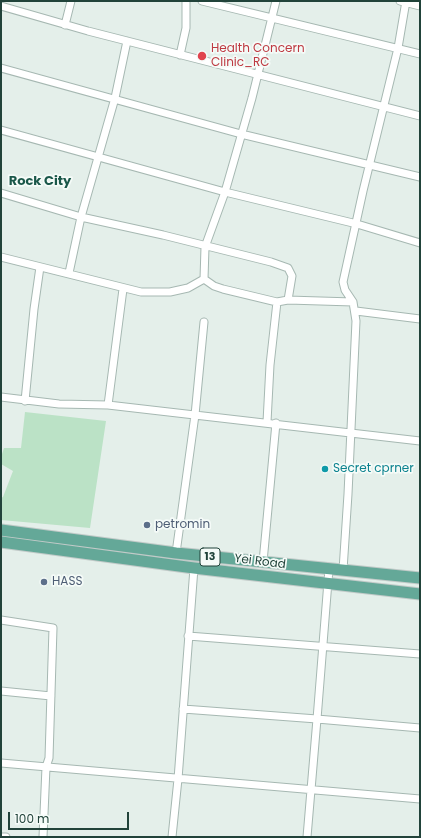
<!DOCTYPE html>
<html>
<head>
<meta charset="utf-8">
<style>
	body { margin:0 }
	#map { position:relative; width:421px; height:838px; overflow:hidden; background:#e4efea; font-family:Poppins,sans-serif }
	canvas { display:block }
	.frame { position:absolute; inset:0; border:2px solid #21433a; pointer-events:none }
	.scale { position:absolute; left:8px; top:812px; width:121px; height:18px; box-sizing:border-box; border:2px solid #21433a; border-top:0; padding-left:5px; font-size:12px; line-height:14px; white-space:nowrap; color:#21433a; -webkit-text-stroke:3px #f5fbf8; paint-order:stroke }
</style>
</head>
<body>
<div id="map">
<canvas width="421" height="838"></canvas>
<div class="frame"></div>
<div class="scale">100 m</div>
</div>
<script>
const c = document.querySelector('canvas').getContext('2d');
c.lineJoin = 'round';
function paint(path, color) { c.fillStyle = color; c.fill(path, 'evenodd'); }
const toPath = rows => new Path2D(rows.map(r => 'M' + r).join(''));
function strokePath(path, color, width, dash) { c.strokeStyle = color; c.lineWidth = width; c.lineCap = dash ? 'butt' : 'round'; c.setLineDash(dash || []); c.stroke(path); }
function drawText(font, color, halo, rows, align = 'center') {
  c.font = font + ' Poppins,sans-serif'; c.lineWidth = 3.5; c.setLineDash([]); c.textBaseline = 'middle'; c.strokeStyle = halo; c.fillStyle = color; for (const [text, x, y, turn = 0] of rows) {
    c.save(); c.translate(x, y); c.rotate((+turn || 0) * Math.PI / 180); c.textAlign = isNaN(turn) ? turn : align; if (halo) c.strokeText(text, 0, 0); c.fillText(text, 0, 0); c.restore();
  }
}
paint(toPath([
	[25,412,106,421,90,528,1,520,1,498,3,497,13,471,1,464,1,457,4,448,21,448]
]), '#bbe2c6');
const street = toPath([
	[202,1,420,54],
	[276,1,252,98,225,192,205,247,204,279,214,286,223,289,277,302,288,300,353,302],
	[400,1,420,6],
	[1,6,88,31,420,116],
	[65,25,71,1],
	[180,55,186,28,186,1],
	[1,68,241,134,420,177],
	[1,130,225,192,357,224,420,243],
	[1,193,81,217,163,235,271,262,288,268,292,276,288,300],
	[1,257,141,292,170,292,188,288,204,279],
	[69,273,81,217,115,98,127,41],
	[356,311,420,319],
	[1,397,59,404,108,405,420,441],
	[25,401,34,309,40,267],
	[108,405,123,289],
	[267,422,270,365,277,302],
	[176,553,195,415,204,322],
	[263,562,276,423],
	[343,570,348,494,356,321,353,302,345,290,343,282,363,191,398,48,406,1],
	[1,620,53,628,49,758,46,767,43,837],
	[188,636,420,654],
	[1,691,51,696],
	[183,709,317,719,329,569],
	[1,763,420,799],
	[1,837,6,837],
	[172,837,178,779,194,568],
	[307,837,317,719,420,728]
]);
const primary = toPath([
	[1,530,176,553,420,578],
	[1,542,194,568,420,594]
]);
strokePath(street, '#a6b8b2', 9);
strokePath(primary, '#c1cac8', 13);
strokePath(street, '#fff', 7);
strokePath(primary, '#64a898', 11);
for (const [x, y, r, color] of [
	[202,56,5,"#e0444e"],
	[325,469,4,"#0f9aa8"],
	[147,525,4,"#5c6f8a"],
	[44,582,4,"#5c6f8a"]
]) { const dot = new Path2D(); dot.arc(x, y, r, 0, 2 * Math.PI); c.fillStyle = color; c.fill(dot); strokePath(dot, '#f5fbf8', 1.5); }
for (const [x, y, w] of [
	[210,557,20]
]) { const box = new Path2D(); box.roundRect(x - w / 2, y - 9, w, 18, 3); c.fillStyle = '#f5fbf8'; c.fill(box); strokePath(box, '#21433a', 1); }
drawText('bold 11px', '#21433a', null, [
	["13",210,557]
]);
drawText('12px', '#be3a42', '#f5fbf8', [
	["Health Concern",211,49],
	["Clinic_RC",211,63]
], 'left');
drawText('12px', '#0d838f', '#f5fbf8', [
	["Secret cprner",333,469]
], 'left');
drawText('12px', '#4e5e75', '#f5fbf8', [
	["petromin",155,525],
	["HASS",52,582]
], 'left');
drawText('12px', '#21433a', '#f5fbf8', [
	["Yei Road",260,562,7]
]);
drawText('bold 13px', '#1a5749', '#f5fbf8', [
	["Rock City",40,182]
]);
</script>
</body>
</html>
